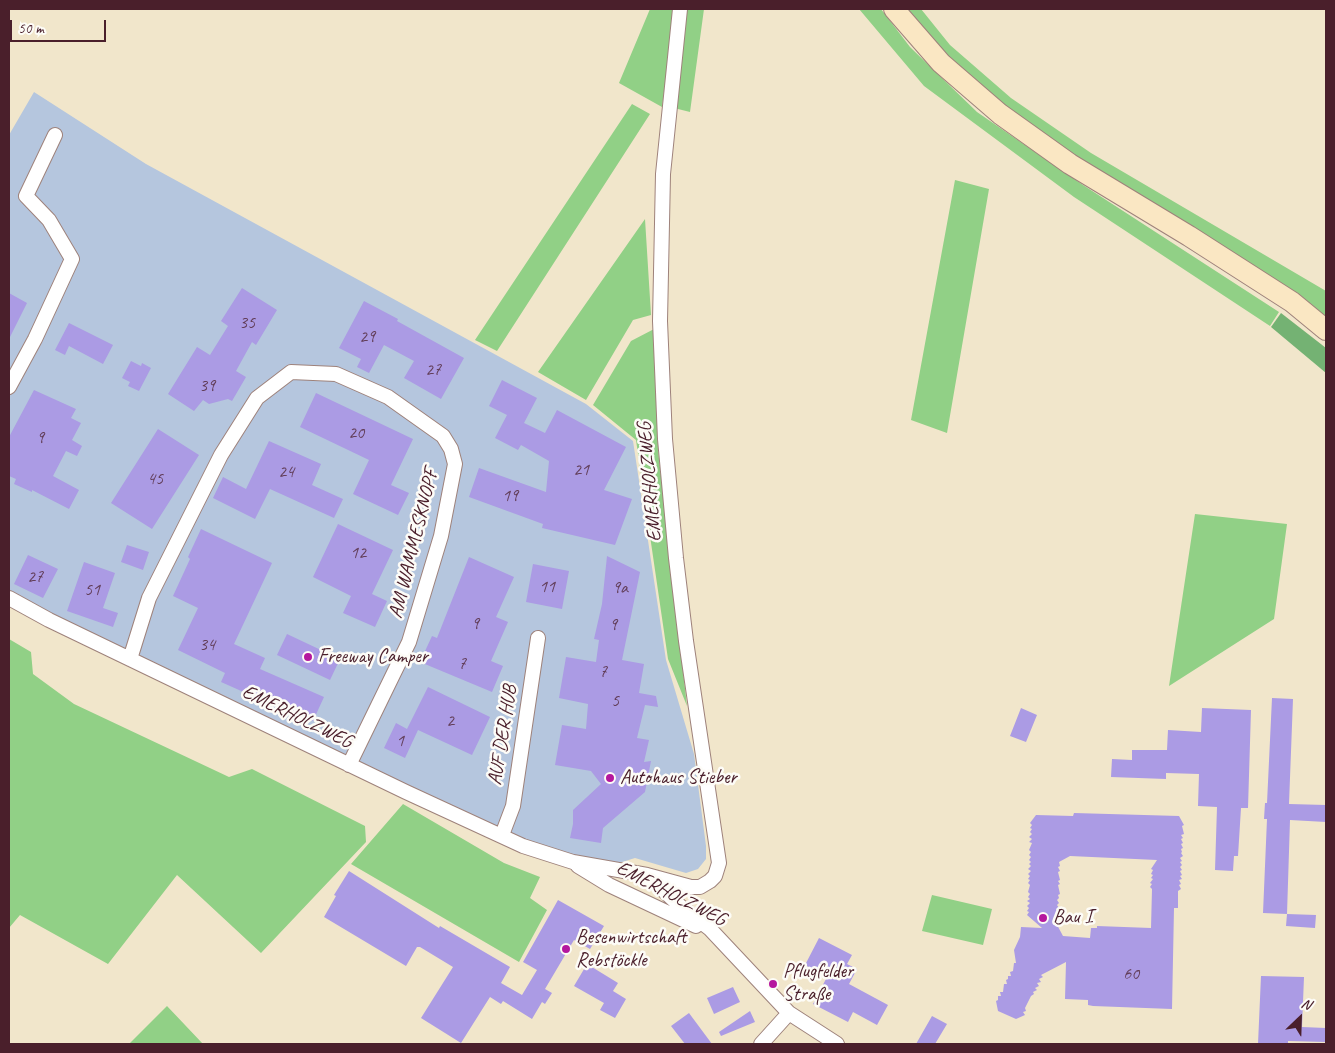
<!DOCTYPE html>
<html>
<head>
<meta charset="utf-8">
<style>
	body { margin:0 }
	#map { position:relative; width:1335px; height:1053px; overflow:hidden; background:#f1e6cb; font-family:Caveat,sans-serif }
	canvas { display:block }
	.frame { position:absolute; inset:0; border:10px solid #4a1f2b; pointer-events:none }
	.north { position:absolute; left:1275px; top:993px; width:50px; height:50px; -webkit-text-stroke:4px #fdfcf7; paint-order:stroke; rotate:24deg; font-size:14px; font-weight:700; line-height:20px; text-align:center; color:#4a1f2b }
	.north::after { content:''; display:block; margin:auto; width:18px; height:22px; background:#4a1f2b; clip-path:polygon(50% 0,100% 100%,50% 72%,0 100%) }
	.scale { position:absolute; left:10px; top:20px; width:96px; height:22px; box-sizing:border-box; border:2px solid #4a1f2b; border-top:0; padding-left:6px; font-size:15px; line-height:18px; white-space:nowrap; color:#4a1f2b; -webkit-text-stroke:4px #fdfcf7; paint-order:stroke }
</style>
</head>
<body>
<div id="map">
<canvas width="1335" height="1053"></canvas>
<div class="frame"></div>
<div class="north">N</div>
<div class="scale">50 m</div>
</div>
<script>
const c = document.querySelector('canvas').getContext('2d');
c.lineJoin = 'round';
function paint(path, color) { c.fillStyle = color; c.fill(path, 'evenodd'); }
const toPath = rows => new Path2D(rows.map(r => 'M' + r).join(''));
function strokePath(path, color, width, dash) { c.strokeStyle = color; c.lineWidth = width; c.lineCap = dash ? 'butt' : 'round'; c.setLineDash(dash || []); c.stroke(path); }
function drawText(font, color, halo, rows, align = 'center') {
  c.font = font + ' Caveat,sans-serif'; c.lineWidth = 5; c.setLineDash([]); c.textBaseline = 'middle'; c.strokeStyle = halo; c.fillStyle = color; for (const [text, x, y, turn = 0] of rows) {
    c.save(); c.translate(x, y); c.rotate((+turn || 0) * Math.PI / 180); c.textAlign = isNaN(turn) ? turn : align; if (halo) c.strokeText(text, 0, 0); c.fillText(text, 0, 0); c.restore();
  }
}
paint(toPath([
	[34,92,146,164,586,404,633,441,666,660,694,754,706,846,706,859,698,869,686,873,635,858,606,867,544,854,9,598,9,135]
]), '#b5c6de');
paint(toPath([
	[650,9,675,9,662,107,619,83],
	[687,9,704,9,690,112,674,108],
	[859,9,881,9,910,47,977,112,1083,185,1279,312,1270,326,1074,197,924,86],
	[894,9,921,9,950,45,1011,98,1091,153,1326,291,1326,330,1070,164],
	[632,104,650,114,497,351,475,340],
	[955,180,989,189,947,433,911,420],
	[645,219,651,315,633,320,586,400,538,372],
	[656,328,658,450,687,706,668,659,636,440,593,405,631,341],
	[1195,514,1287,524,1274,619,1169,686],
	[9,639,31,652,33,674,74,704,229,777,252,769,365,826,366,842,261,953,177,875,108,964,20,915,9,928],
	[403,804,504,863,540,877,530,898,547,910,519,962,351,864],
	[932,895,992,909,983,945,922,931],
	[167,1006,203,1044,129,1044]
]), '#91d086');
paint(toPath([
	[1281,313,1326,348,1326,373,1271,327]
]), '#74b273');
paint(toPath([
	[242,288,277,310,256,345,252,342,236,371,246,377,232,401,228,399,209,404,203,400,194,411,168,394,197,347,210,355,228,326,221,321],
	[9,293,27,303,9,339],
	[364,301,398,319,397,321,464,358,441,399,404,378,414,361,384,345,369,373,357,367,361,359,339,348],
	[69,323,113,345,103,364,69,346,65,355,55,350],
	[131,361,141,366,142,363,151,368,139,391,128,386,130,382,122,378],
	[502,380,537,398,524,423,545,433,557,410,626,447,604,490,632,499,615,545,542,528,543,524,469,497,479,468,546,492,549,461,521,445,518,450,495,438,507,415,489,406],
	[34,390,76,409,71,418,81,423,72,440,82,446,77,456,66,451,53,476,79,490,69,509,32,490,32,492,14,484,16,479,9,476,9,437],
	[316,393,413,439,391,485,409,493,398,515,353,494,369,460,300,427],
	[158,429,199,455,152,529,111,503],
	[269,441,321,464,312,485,343,499,334,518,270,489,255,519,213,498,223,477,246,489],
	[338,524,393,550,372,594,387,601,375,627,343,613,351,596,313,577],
	[201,529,272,563,234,644,265,658,260,669,324,697,313,721,249,692,248,694,221,682,225,673,178,650,198,608,173,596,190,559,188,557],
	[127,545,149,552,143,570,121,562],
	[28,555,58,569,43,598,14,584],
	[607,556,640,572,622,660,644,664,639,693,656,696,658,707,645,705,637,738,649,740,644,762,651,761,645,792,603,828,601,843,570,838,573,824,573,810,601,784,591,771,555,765,562,725,586,729,588,704,559,698,566,657,596,662,599,640,594,639,602,604],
	[469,557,514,577,496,617,508,622,491,661,503,666,492,692,420,662,432,636,437,638],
	[84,562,115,573,103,608,118,613,113,627,67,611],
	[533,564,569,571,562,609,526,602],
	[287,634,340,659,330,680,277,655],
	[428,687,490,717,472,755,418,730,405,758,384,748,396,723,407,729],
	[1272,698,1293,699,1289,804,1326,805,1326,822,1290,820,1287,914,1263,913,1267,819,1264,819,1265,803,1267,803],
	[1021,708,1037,715,1026,742,1010,736],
	[1202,708,1251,710,1248,808,1241,808,1238,856,1234,856,1233,871,1215,870,1217,807,1198,806,1199,774,1166,773,1166,779,1111,777,1112,759,1132,760,1132,750,1167,750,1168,730,1201,732],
	[1074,813,1179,816,1184,825,1182,826,1184,834,1181,835,1183,838,1181,839,1183,843,1181,844,1183,848,1181,849,1182,852,1181,853,1183,856,1180,858,1182,861,1180,862,1182,865,1180,867,1182,870,1180,871,1182,875,1180,876,1182,879,1179,880,1181,884,1179,885,1181,889,1178,891,1178,908,1174,908,1172,1009,1093,1006,1088,1005,1088,1000,1065,999,1066,962,1041,975,1043,977,1039,979,1041,982,1037,983,1039,986,1035,988,1037,990,1033,992,1034,994,1031,996,1025,1008,1026,1011,1023,1012,1025,1015,1016,1019,998,1011,996,1001,998,1000,998,996,1001,996,1000,992,1003,992,1004,984,1007,984,1006,980,1008,979,1008,976,1011,976,1010,972,1013,971,1014,963,1016,963,1014,950,1020,937,1021,927,1042,928,1027,915,1029,912,1027,911,1029,908,1027,906,1030,903,1027,901,1030,899,1028,897,1030,894,1028,892,1030,885,1028,883,1030,880,1028,879,1030,876,1028,874,1031,871,1028,869,1031,866,1029,864,1031,862,1029,860,1031,857,1029,855,1031,852,1029,850,1032,843,1029,842,1032,839,1029,837,1032,834,1030,832,1032,829,1030,828,1032,825,1030,823,1036,815,1073,816],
	[1070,856,1157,860,1151,869,1153,870,1151,874,1153,875,1151,878,1153,879,1150,883,1152,884,1150,887,1152,889,1151,928,1097,926,1097,928,1091,928,1090,938,1063,936,1056,923,1058,922,1056,918,1059,917,1057,909,1059,908,1057,905,1059,903,1057,900,1059,898,1058,895,1060,894,1058,885,1060,884,1058,881,1060,880,1058,872,1060,871,1058,867,1060,866,1059,862],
	[349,871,439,928,440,926,510,967,501,983,522,995,537,970,523,962,558,900,604,926,590,949,574,940,545,989,552,993,545,1004,542,1002,532,1019,503,1001,501,1004,490,997,461,1043,421,1018,453,967,420,947,417,947,406,966,324,917,336,896,334,895],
	[1287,914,1316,915,1315,928,1286,926],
	[819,938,852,955,847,964,857,969,849,984,888,1005,877,1025,853,1012,848,1022,813,1004,827,977,805,965],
	[587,964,618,983,613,991,626,999,615,1018,600,1010,604,1003,574,986],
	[1261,976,1304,977,1302,1027,1326,1028,1326,1042,1288,1041,1288,1044,1258,1044],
	[733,987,740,1002,714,1014,707,998],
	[750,1011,755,1022,721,1036,719,1032],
	[689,1013,712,1044,685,1044,671,1026],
	[932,1016,947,1024,935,1044,916,1044]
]), '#ab9be4');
const minor = toPath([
	[9,387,35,339,72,259,49,220,26,196,55,135],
	[9,598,49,620,406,792,523,846,573,862,647,875,691,887,700,887,710,881,715,876,719,863,686,641,676,558,665,439,660,321,663,174,680,9],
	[130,659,149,598,221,455,257,398,291,372,336,374,388,397,443,436,451,449,455,464,441,536,409,642,349,765],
	[502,835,513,806,538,638],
	[578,866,609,885,696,926],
	[648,876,680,906,710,929,789,1013,837,1044],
	[761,1044,789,1013]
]);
const secondary = toPath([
	[894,9,941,63,1000,114,1070,164,1189,236,1292,302,1326,330]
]);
strokePath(minor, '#9e827b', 16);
strokePath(secondary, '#9e827b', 22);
strokePath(minor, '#fff', 14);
strokePath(secondary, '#fae7c3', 20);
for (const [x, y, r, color] of [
	[308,657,5,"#b5179e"],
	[610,778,5,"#b5179e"],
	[1043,918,5,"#b5179e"],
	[566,949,5,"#b5179e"],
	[773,984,5,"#b5179e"]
]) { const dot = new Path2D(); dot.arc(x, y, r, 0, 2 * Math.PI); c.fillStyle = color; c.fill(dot); strokePath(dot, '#fdfcf7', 2); }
drawText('18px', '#623e59', null, [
	["35",247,323],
	["29",367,337],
	["27",433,370],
	["39",207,386],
	["20",356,433],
	["9",40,438],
	["21",581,470],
	["24",286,472],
	["45",155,479],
	["19",510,496],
	["12",358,553],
	["27",35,577],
	["11",547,587],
	["9a",620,588],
	["51",92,590],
	["9",475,624],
	["9",613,625],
	["34",207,645],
	["7",462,664],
	["7",603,672],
	["5",615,701],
	["2",450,721],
	["1",400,741],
	["60",1131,974]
]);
drawText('20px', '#4a1f2b', '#fdfcf7', [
	["EMERHOLZWEG",650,482,-95],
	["AM WAMMESKNOPF",414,544,-76],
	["EMERHOLZWEG",297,717,26],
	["AUF DER HUB",503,735,-81],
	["EMERHOLZWEG",671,894,27]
]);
drawText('20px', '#4a1f2b', '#fdfcf7', [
	["Freeway Camper",318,657],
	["Autohaus Stieber",620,778],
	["Bau I",1053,918],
	["Besenwirtschaft",576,938],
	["Rebstöckle",576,961],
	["Pflugfelder",783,972],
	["Straße",783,995]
], 'left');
</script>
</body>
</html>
